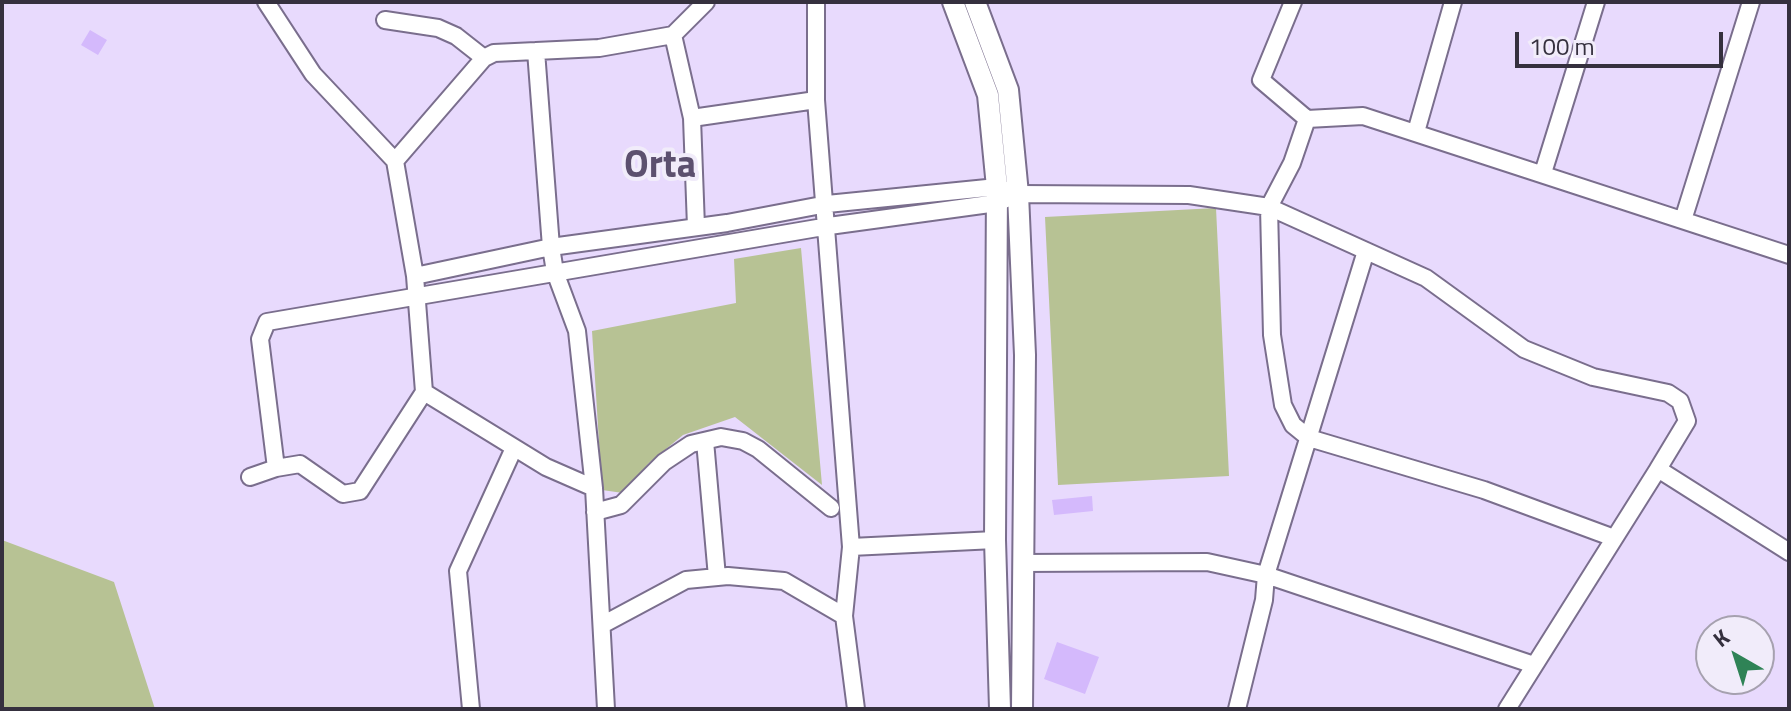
<!DOCTYPE html>
<html>
<head>
<meta charset="utf-8">
<style>
	body { margin:0 }
	#map { position:relative; width:1791px; height:711px; overflow:hidden; background:#e8dafd; font-family:"Titillium Web",sans-serif }
	canvas { display:block }
	.frame { position:absolute; inset:0; border:4px solid #35303e; pointer-events:none }
	.north { position:absolute; left:1695px; top:615px; width:80px; height:80px; box-sizing:border-box; background:#f1ecfa; border:2px solid #a6a1af; border-radius:50%; rotate:321deg; font-size:22px; font-weight:700; line-height:32px; text-align:center; color:#35303e }
	.north::after { content:''; display:block; margin:auto; width:28px; height:36px; background:#2f8356; clip-path:polygon(50% 0,100% 100%,50% 72%,0 100%) }
	.scale { position:absolute; left:1515px; top:32px; width:208px; height:36px; box-sizing:border-box; border:4px solid #35303e; border-top:0; padding-left:10px; font-size:24px; line-height:28px; white-space:nowrap; color:#35303e; -webkit-text-stroke:6px #f1ecfa; paint-order:stroke }
</style>
</head>
<body>
<div id="map">
<canvas width="1791" height="711"></canvas>
<div class="frame"></div>
<div class="north">K</div>
<div class="scale">100 m</div>
</div>
<script>
const c = document.querySelector('canvas').getContext('2d');
c.lineJoin = 'round';
function paint(path, color) { c.fillStyle = color; c.fill(path, 'evenodd'); }
const toPath = rows => new Path2D(rows.map(r => 'M' + r).join(''));
function strokePath(path, color, width, dash) { c.strokeStyle = color; c.lineWidth = width; c.lineCap = dash ? 'butt' : 'round'; c.setLineDash(dash || []); c.stroke(path); }
function drawText(font, color, halo, rows, align = 'center') {
  c.font = font + ' "Titillium Web",sans-serif'; c.lineWidth = 8; c.setLineDash([]); c.textBaseline = 'middle'; c.strokeStyle = halo; c.fillStyle = color; for (const [text, x, y, turn = 0] of rows) {
    c.save(); c.translate(x, y); c.rotate((+turn || 0) * Math.PI / 180); c.textAlign = isNaN(turn) ? turn : align; if (halo) c.strokeText(text, 0, 0); c.fillText(text, 0, 0); c.restore();
  }
}
paint(toPath([
	[1216,208,1229,476,1058,485,1045,217],
	[801,248,822,485,735,417,683,435,649,463,623,493,602,490,592,331,736,303,734,259],
	[2,540,114,582,155,709,2,709]
]), '#b7c294');
paint(toPath([
	[90,30,107,40,98,55,81,45],
	[1092,496,1093,511,1054,515,1052,500],
	[1057,642,1099,657,1085,694,1044,679]
]), '#d4b9fc');
const minor = toPath([
	[266,2,313,74,395,161,415,276,424,392,546,467,594,488],
	[816,2,816,100,851,547,844,616,856,709],
	[1293,2,1261,80,1307,119,1292,163,1269,207,1272,335,1283,405,1293,425,1309,438,1484,490,1614,538],
	[385,20,438,28,456,36,484,58],
	[673,35,692,118,696,227],
	[536,51,551,247,555,272,577,331,594,488,606,709],
	[692,118,816,100],
	[1307,119,1363,116,1789,255],
	[1416,132,1453,2],
	[395,161,484,58,494,53,599,48,673,35,706,2],
	[1543,173,1596,2],
	[1683,220,1751,2],
	[415,276,551,247,727,223,827,204,997,187,1005,190],
	[705,441,717,577],
	[276,468,300,464,343,494,360,491,424,392],
	[250,477,276,468,260,339,267,322,829,226,997,203,1018,194,1189,195,1269,207,1426,278,1524,349,1593,377,1668,393,1680,401,1687,421,1658,469,1789,552],
	[595,512,621,505,664,462,691,444,721,437,743,441,758,449,831,508],
	[851,547,995,540],
	[1022,563,1207,562,1266,575,1534,665],
	[602,625,686,580,728,576,784,581,844,616],
	[471,709,458,571,514,448],
	[1237,709,1264,600,1266,575,1366,251],
	[1507,709,1658,469]
]);
const tertiary = toPath([
	[953,2,988,95,997,187,995,540,1000,709],
	[975,2,1008,90,1018,194,1025,355,1022,709]
]);
strokePath(minor, '#7a6e8d', 20);
strokePath(tertiary, '#7a6e8d', 24);
strokePath(minor, '#fff', 16);
strokePath(tertiary, '#fff', 20);
drawText('bold 38px', '#5c506e', '#f1ecfa', [
	["Orta",660,168]
]);
</script>
</body>
</html>
